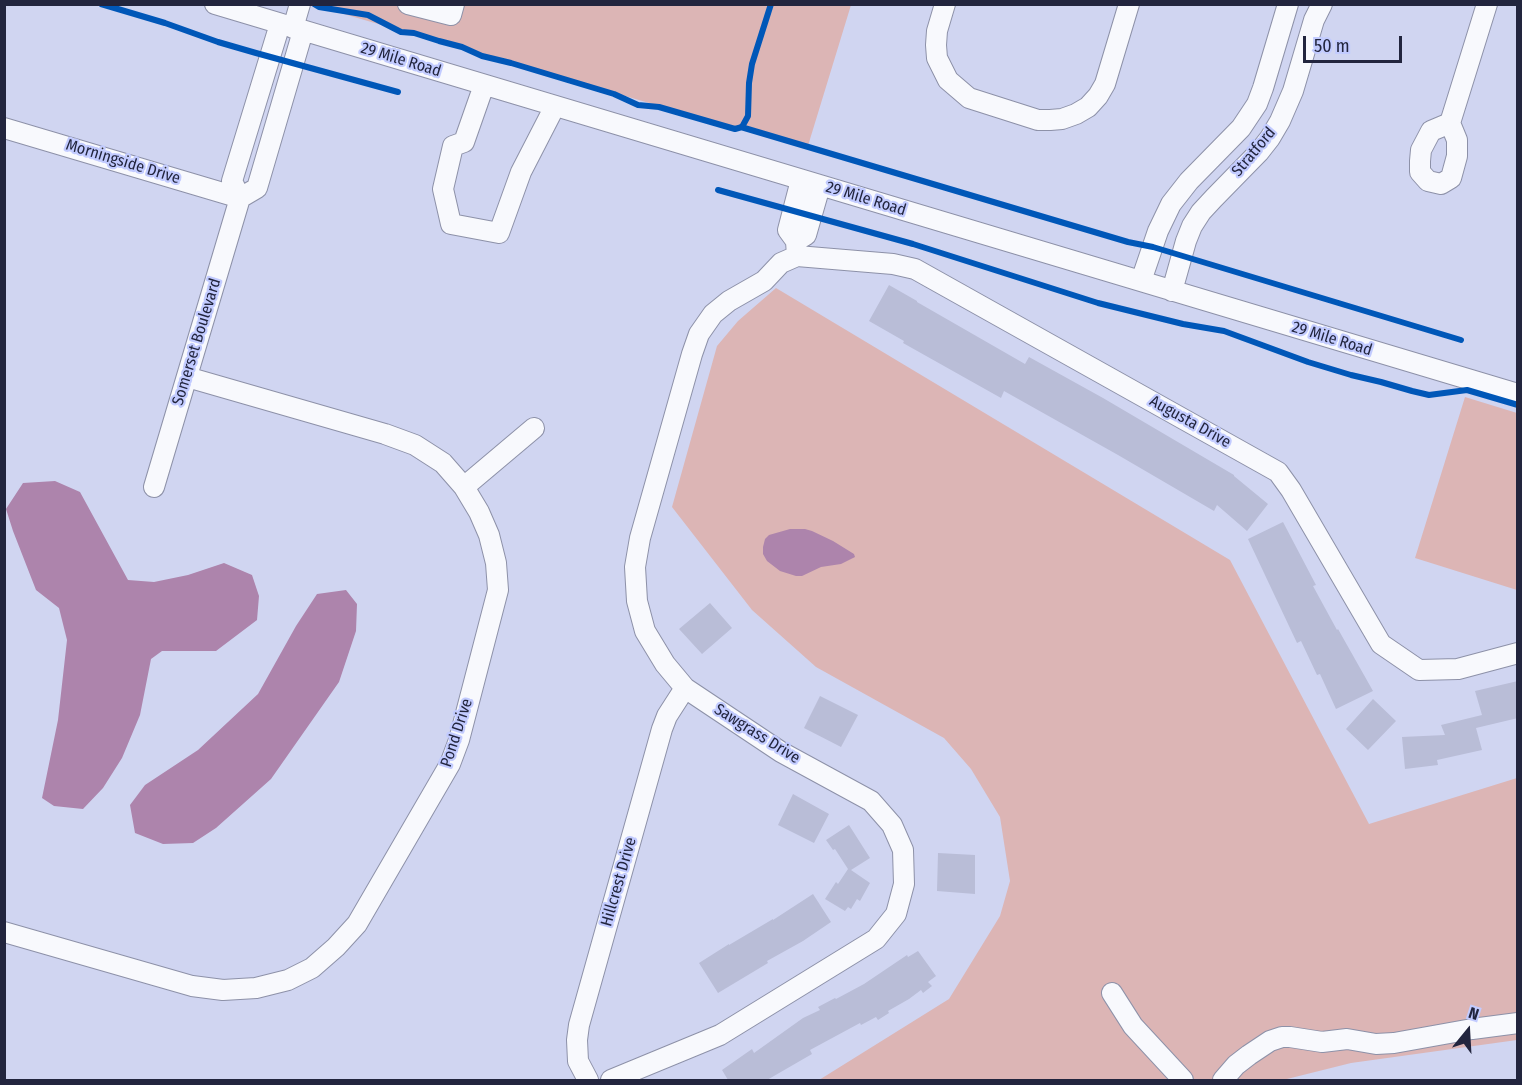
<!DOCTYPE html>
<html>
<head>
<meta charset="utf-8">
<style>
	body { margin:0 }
	#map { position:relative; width:1522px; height:1085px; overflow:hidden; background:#d0d5f1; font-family:"Fira Sans Condensed",sans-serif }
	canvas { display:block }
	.frame { position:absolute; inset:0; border:6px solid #22253e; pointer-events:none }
	.north { position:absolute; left:1438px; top:1001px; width:60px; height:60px; -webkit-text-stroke:4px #c2cbff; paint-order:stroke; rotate:18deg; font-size:16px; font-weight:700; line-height:24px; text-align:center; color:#22253e }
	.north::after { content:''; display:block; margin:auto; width:21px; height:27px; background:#22253e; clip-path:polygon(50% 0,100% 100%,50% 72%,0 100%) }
	.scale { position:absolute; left:1303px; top:36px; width:99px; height:27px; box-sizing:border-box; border:3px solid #22253e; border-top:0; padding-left:8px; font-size:18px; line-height:21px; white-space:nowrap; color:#22253e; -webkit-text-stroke:4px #c2cbff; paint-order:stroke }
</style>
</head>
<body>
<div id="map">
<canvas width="1522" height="1085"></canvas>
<div class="frame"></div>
<div class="north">N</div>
<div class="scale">50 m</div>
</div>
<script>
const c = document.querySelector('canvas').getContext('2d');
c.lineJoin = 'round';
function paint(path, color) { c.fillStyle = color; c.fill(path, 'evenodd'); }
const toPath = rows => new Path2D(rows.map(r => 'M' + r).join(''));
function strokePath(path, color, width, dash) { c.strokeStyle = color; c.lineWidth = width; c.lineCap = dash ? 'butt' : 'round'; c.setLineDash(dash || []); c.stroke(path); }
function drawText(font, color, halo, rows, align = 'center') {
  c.font = font + ' "Fira Sans Condensed",sans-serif'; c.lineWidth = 4.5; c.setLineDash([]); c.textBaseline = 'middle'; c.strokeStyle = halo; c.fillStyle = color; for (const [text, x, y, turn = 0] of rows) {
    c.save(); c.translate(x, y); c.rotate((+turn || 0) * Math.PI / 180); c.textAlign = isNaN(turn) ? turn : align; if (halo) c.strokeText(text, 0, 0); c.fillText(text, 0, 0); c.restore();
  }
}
paint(toPath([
	[313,5,851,5,807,149],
	[776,288,1230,560,1369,824,1517,778,1517,1040,1351,1063,1283,1080,819,1080,949,999,1000,916,1010,881,1000,817,971,769,944,738,816,667,752,610,672,507,717,346,738,321],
	[1465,397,1517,413,1517,590,1415,558]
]), '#dcb5b5');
paint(toPath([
	[55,481,80,492,128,580,154,582,188,575,224,563,252,575,259,596,257,620,216,651,162,651,151,659,140,715,122,758,103,788,83,809,54,806,42,798,58,720,67,640,59,608,36,590,13,531,6,509,23,483],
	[790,529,805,529,812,531,833,541,854,554,855,557,841,564,821,567,802,576,796,576,780,571,767,561,763,554,763,547,765,539,769,535],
	[346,590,357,604,356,631,339,682,271,779,216,828,193,843,163,844,135,833,130,805,145,785,198,750,258,694,296,626,317,594]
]), '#ad84ac');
paint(toPath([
	[889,285,917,301,917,302,1025,364,1029,357,1103,398,1234,475,1234,476,1268,504,1247,531,1217,505,1214,511,1118,455,1004,391,1001,398,903,343,904,341,869,321],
	[1283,522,1316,585,1313,586,1337,630,1338,629,1373,691,1336,709,1320,674,1317,675,1301,641,1297,643,1248,539],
	[710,603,732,628,702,654,679,629],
	[1518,681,1518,718,1476,728,1482,750,1437,760,1438,765,1405,769,1402,737,1445,735,1441,725,1482,715,1475,691],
	[820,696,858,715,841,747,804,728],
	[1373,699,1396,721,1368,750,1346,729],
	[793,794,829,814,814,843,778,825],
	[849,825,870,858,851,870,870,883,860,901,857,899,851,909,848,907,845,911,825,899,836,882,838,884,848,869,835,849,833,850,826,840],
	[938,853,975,855,975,894,937,891],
	[813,894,831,922,803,941,767,961,768,963,718,993,699,963,729,944,729,945,773,919,773,920],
	[918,951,936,976,928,982,932,986,923,993,921,990,909,999,888,1011,889,1013,878,1020,876,1017,861,1025,860,1023,810,1050,812,1054,767,1080,728,1080,722,1070,752,1049,754,1053,803,1018,820,1010,818,1007,835,998,836,999,864,984,907,955,908,957]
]), '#b9bdd7');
const minor = toPath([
	[215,4,1518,394],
	[408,4,451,15,454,4],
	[945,4,937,31,936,45,937,58,948,80,969,98,1038,120,1050,120,1062,119,1076,114,1088,107,1098,96,1105,84,1129,4],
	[293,28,300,4],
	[484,85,464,142,453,146,443,189,451,224,499,233,521,172,555,106],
	[1450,123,1431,131,1421,150,1420,161,1420,172,1428,181,1441,184,1451,178,1457,156,1457,140,1450,123,1487,4],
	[4,128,240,198],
	[240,198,257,188,303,31],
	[796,241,806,235,820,186],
	[797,256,893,264,915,269,1278,472,1291,490,1381,644,1419,670,1458,669,1518,653],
	[797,256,796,241,788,230,801,180],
	[1141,281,1158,231,1171,204,1189,181,1241,128,1257,104,1263,88,1288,4],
	[1172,291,1186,241,1192,226,1201,212,1214,198,1259,152,1270,138,1280,121,1293,91,1314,20,1322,4],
	[154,487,240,198,232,181,280,24],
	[464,487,534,428],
	[4,932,192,986,223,990,256,988,288,980,312,968,336,947,357,924,450,764,459,740,498,590,496,563,489,535,479,512,464,487,443,463,415,445,385,434,187,377],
	[1112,993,1133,1026,1183,1080],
	[588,1080,578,1061,577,1040,579,1025,662,729,667,716,685,688],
	[611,1080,720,1035,876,939,896,914,904,884,903,850,892,825,871,801,781,752,685,688,665,664,645,631,637,601,635,567,640,538,692,354,699,334,713,314,729,301,764,281,781,263,797,256],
	[1223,1080,1236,1065,1249,1055,1270,1041,1282,1037,1290,1037,1322,1042,1347,1039,1376,1044,1394,1043,1472,1029,1518,1023]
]);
strokePath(minor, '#8d91a8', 22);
strokePath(minor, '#f8f9fd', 20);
strokePath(toPath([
	[101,4,165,23,218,42,256,53,398,92],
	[314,4,319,7,368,15,401,32,414,33,439,41,462,47,482,56,511,63,614,94,638,105,659,107,735,129,742,127,748,116,749,83,752,64,771,4],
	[741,127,1128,242,1153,247,1461,340],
	[718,190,913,244,1098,303,1183,324,1224,331,1308,362,1351,375,1381,382,1412,391,1429,395,1467,390,1518,405]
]), '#0057b8', 6);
drawText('16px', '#22253e', '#c2cbff', [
	["29 Mile Road",401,60,17],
	["Stratford",1254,152,-50],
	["Morningside Drive",123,162,17],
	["29 Mile Road",866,199,17],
	["29 Mile Road",1332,339,17],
	["Somerset Boulevard",197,342,-73],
	["Augusta Drive",1190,422,29],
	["Pond Drive",457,733,-72],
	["Sawgrass Drive",757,734,32],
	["Hillcrest Drive",619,882,-74]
]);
</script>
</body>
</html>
